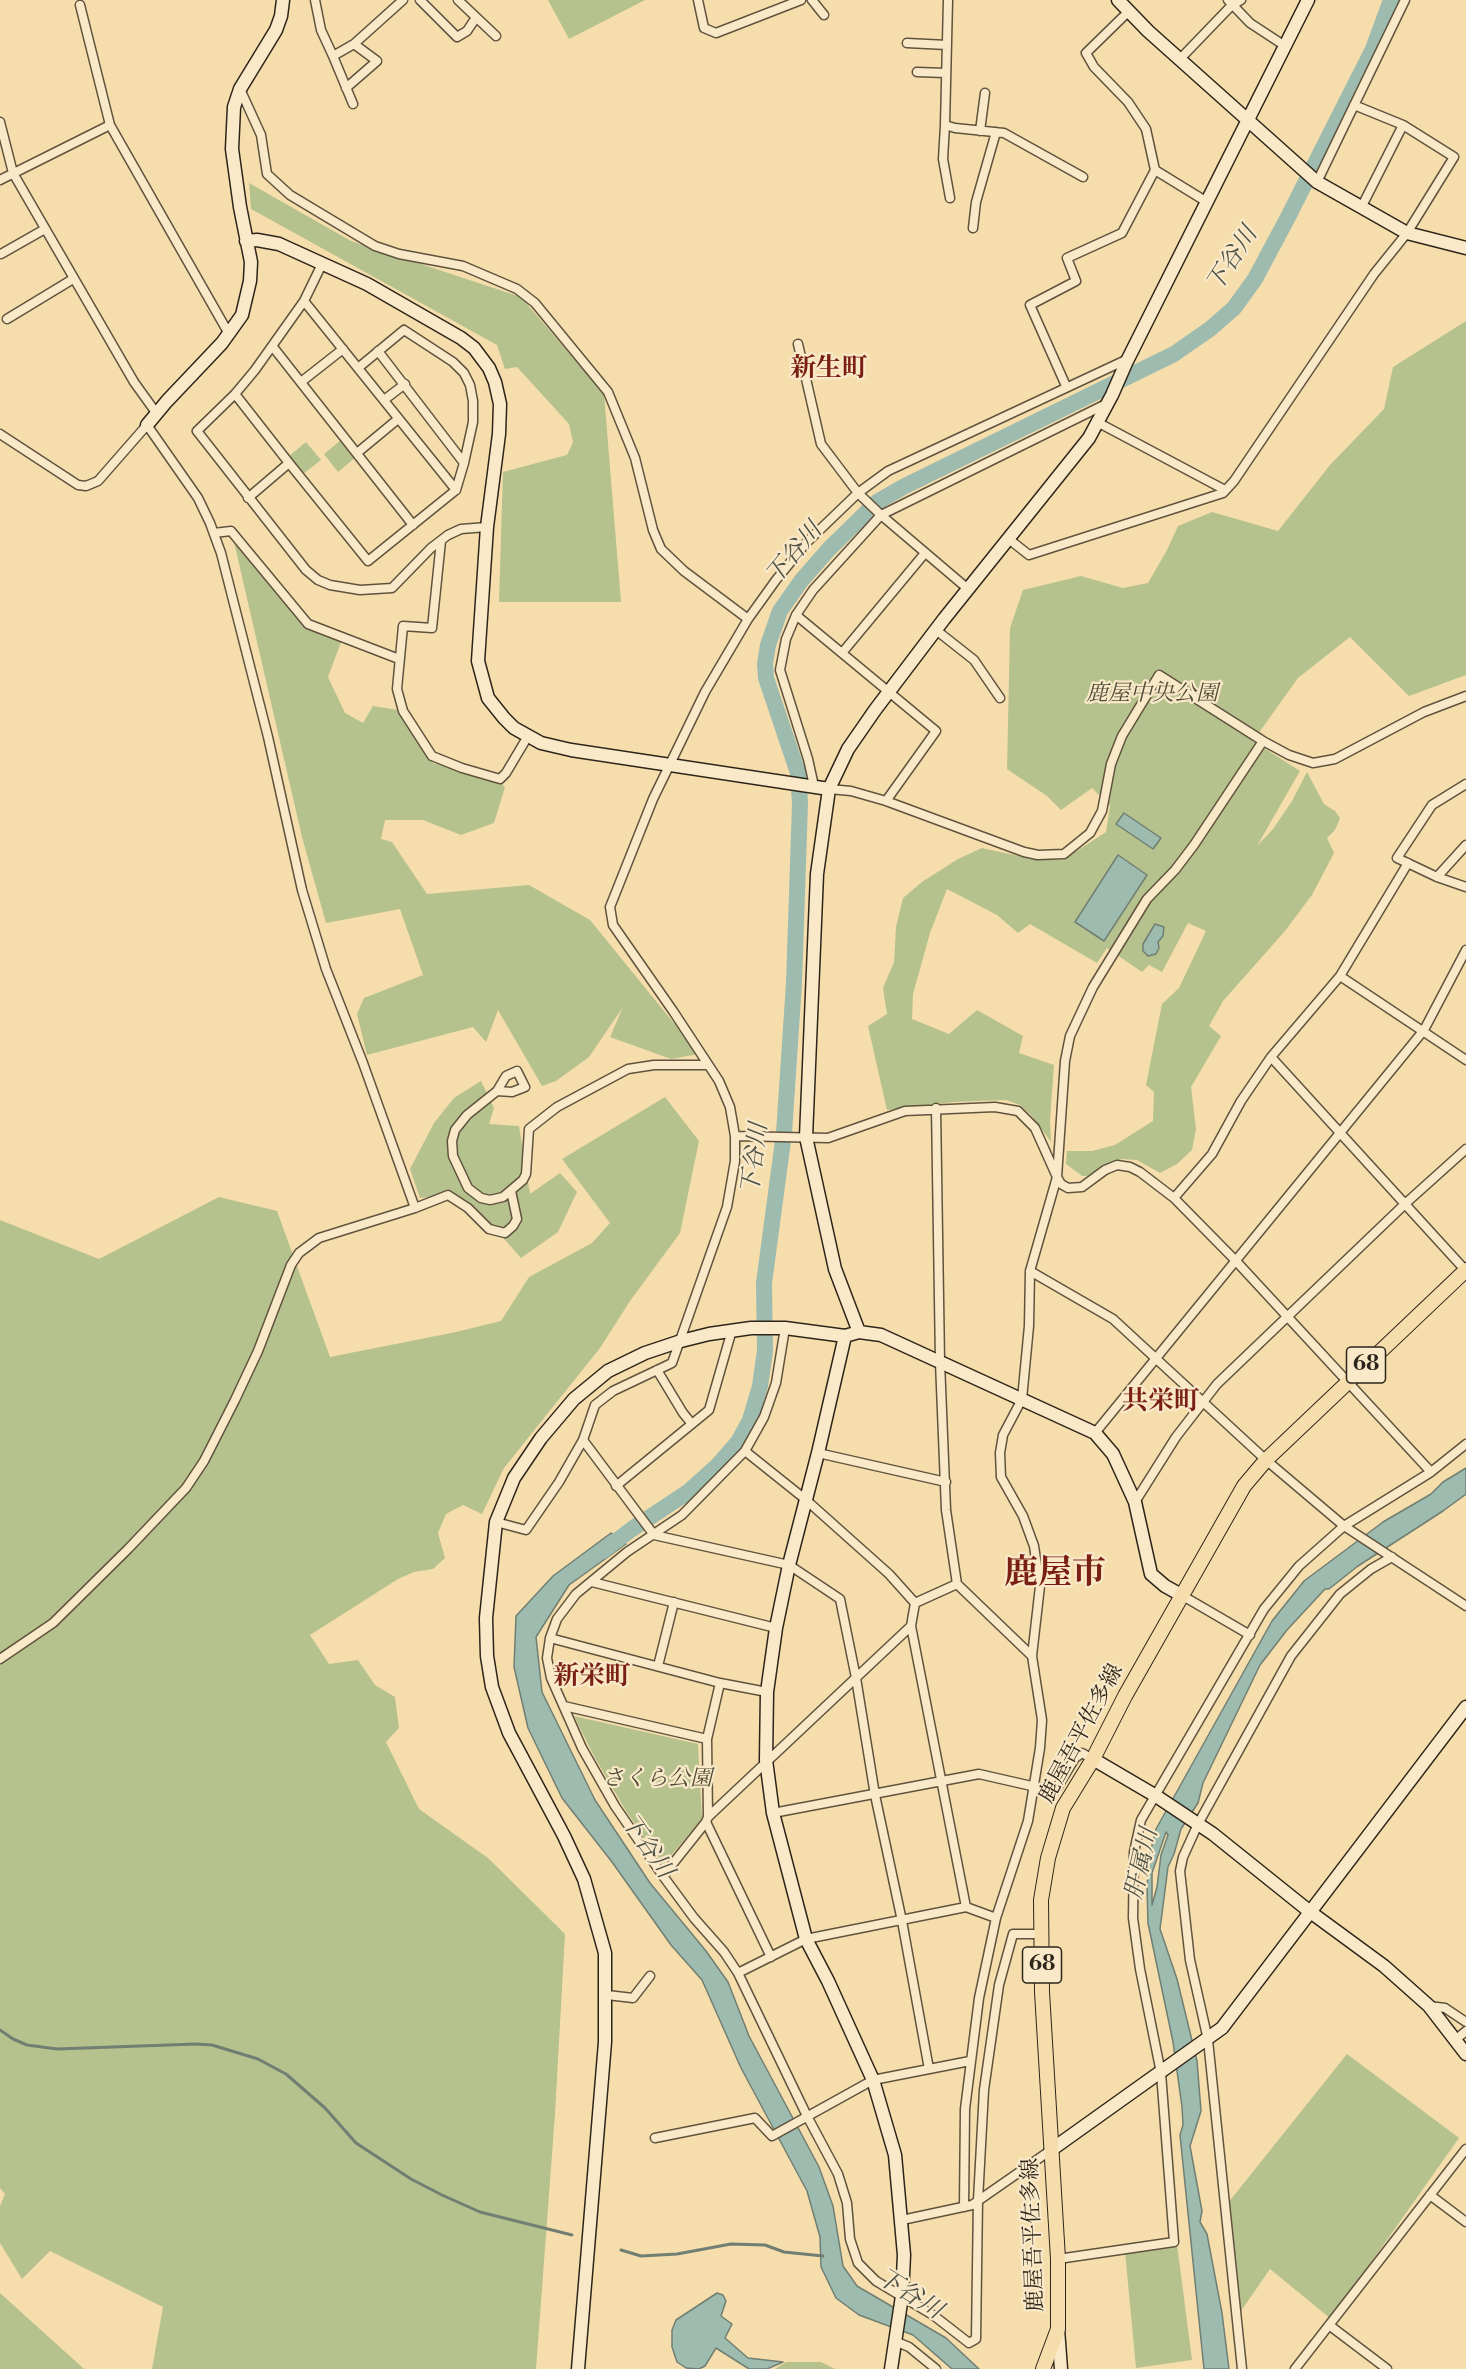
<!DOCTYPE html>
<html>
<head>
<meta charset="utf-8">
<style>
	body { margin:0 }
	canvas { display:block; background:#f6ddac }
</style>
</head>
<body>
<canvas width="1466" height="2369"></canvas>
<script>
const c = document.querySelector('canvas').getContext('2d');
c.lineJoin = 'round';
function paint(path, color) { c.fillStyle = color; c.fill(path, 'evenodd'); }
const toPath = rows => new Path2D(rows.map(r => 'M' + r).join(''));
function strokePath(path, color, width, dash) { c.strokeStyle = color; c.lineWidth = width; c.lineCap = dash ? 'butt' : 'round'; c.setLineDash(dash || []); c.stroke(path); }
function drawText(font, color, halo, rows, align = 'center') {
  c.font = font + ' "Libre Bodoni","Noto Serif JP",serif'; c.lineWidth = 4.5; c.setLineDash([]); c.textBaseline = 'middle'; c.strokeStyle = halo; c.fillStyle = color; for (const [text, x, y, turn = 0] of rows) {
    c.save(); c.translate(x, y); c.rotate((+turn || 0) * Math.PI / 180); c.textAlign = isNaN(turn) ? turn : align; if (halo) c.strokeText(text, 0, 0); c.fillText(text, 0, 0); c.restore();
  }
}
paint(toPath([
	[548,0,645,0,569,39],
	[249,183,351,241,521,297,604,394,621,602,499,602,503,472,567,455,573,442,569,424,517,367,505,369,497,345,251,209],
	[1466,321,1466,675,1409,696,1350,637,1298,678,1253,741,1300,771,1257,846,1273,829,1292,801,1307,772,1324,804,1335,811,1340,818,1335,830,1327,838,1334,853,1312,895,1285,931,1223,1001,1209,1026,1221,1036,1191,1087,1196,1129,1192,1150,1177,1164,1160,1173,1137,1160,1122,1159,1108,1164,1093,1176,1082,1176,1066,1164,1067,1151,1092,1151,1115,1145,1153,1121,1154,1092,1146,1085,1162,1004,1179,988,1206,931,1188,923,1162,972,1149,965,1142,972,1107,948,1097,963,1030,924,1018,933,997,915,947,889,930,933,913,994,912,1019,949,1034,977,1010,1023,1036,1019,1053,1054,1065,1050,1121,1051,1142,1031,1115,1020,1105,1006,1100,954,1102,887,1110,868,1026,887,1014,883,988,894,962,896,927,903,898,922,882,958,859,982,848,1028,858,1063,860,1106,832,1110,806,1092,788,1061,810,1047,796,1007,769,1010,628,1023,590,1081,576,1123,588,1148,583,1167,550,1178,526,1212,512,1278,531,1330,465,1384,409,1393,367],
	[341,440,356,457,338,472,324,454],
	[306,442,321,460,303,474,289,456],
	[231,529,307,624,343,637,328,677,345,713,363,723,373,706,398,710,433,763,500,782,505,787,494,823,461,835,423,820,385,820,381,839,392,842,427,894,529,885,590,920,699,1054,671,1059,610,1037,623,1007,589,1057,556,1081,542,1086,498,1010,486,1042,473,1027,367,1055,357,1014,364,998,423,975,400,909,326,923,302,837],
	[481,1081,494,1108,489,1124,519,1126,530,1194,560,1173,577,1192,558,1232,521,1258,491,1224,448,1195,420,1198,410,1169,434,1123,454,1098],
	[665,1097,699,1141,680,1233,630,1301,600,1348,504,1468,482,1514,463,1505,446,1514,438,1533,445,1558,433,1569,414,1572,398,1579,310,1635,329,1664,358,1660,375,1685,395,1697,399,1728,386,1742,419,1809,488,1858,565,1934,555,2114,536,2369,152,2369,163,2307,50,2251,22,2279,0,2243,0,2206,5,2194,0,2188,0,1220,99,1259,219,1197,277,1211,330,1357,456,1332,501,1321,529,1277,592,1243,610,1223,562,1159],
	[574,1716,698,1744,702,1819,663,1865,626,1811,595,1758],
	[1347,2054,1459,2138,1331,2319,1270,2269,1241,2311,1228,2203],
	[1177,2244,1192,2360,1136,2368,1125,2252],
	[0,2293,83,2368,84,2369,0,2369],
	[786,2362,821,2362,835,2369,775,2369]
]), '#b6c28e');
const water = toPath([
	[1124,813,1161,838,1153,849,1116,824,1124,813],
	[1118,855,1147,875,1104,941,1075,922,1118,855],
	[1155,924,1164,927,1163,936,1158,942,1159,948,1156,954,1148,956,1143,951,1143,944,1155,924],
	[1466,1468,1466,1494,1443,1511,1358,1566,1329,1589,1325,1589,1287,1630,1260,1665,1203,1783,1198,1803,1181,1829,1174,1854,1168,1867,1160,1929,1177,1979,1197,2061,1201,2111,1190,2146,1202,2211,1200,2222,1207,2234,1222,2313,1229,2369,1204,2369,1180,2135,1183,2125,1182,2107,1173,2042,1148,1923,1147,1887,1149,1857,1156,1829,1272,1621,1304,1581,1383,1522,1431,1494,1443,1482,1466,1468],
	[1166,1832,1168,1835,1161,1855,1157,1887,1152,1905,1152,1873,1166,1832],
	[611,1533,626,1544,569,1585,536,1637,542,1692,595,1800,650,1883,706,1951,728,1982,749,2036,819,2167,833,2206,843,2266,857,2286,946,2338,979,2369,952,2369,913,2335,859,2315,836,2298,821,2267,820,2237,807,2191,741,2068,702,1980,671,1945,612,1862,562,1798,528,1728,514,1667,516,1616,553,1576,611,1533],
	[717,2293,723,2295,726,2301,721,2316,732,2324,725,2338,748,2358,783,2362,767,2369,749,2369,716,2348,705,2366,699,2369,686,2368,677,2362,672,2347,672,2330,676,2320,717,2293]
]);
paint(water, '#9dbbae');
strokePath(water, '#717f73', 1.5);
strokePath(toPath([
	[0,2030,13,2039,27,2045,57,2049,196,2044,212,2045,258,2059,286,2074,325,2108,356,2143,411,2179,442,2195,480,2212,572,2235],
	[621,2250,641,2256,677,2254,731,2244,765,2245,784,2252,823,2256]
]), '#717f73', 3);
strokePath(toPath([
	[603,1551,632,1529,688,1492,717,1466,738,1442,750,1420,760,1386,765,1351,764,1283,784,1133,794,983,800,804,798,773,766,678,765,664,768,645,780,611,801,581,829,549,877,502,905,486,1174,354,1210,329,1234,308,1255,279,1287,219,1373,49,1391,0]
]), '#9dbbae', 16);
const street = toPath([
	[315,0,321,30,333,56],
	[420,0,457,37,467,31,475,19],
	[458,0,496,36],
	[698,0,704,28,716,33,801,0],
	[812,0,824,15],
	[948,0,945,125,955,128,1004,133,1083,177],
	[1228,0,1250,23,1285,46],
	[1129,11,1086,53,1094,67,1128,102,1146,129,1155,170,1207,202],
	[907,43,947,45],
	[1180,59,1232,5,1241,0],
	[917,72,946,73],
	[346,88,377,61,354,44],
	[240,89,261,135,267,174,290,195,375,246,399,254,463,266,517,289,535,303,608,392,635,458,653,530,661,549,684,571,748,619],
	[353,104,333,56,354,44,403,0],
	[0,122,13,173,134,382,157,414],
	[110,125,229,334],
	[945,125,943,159,950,198],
	[980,131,985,93],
	[0,180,110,125,80,5],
	[1317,182,1405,0],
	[1361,208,1403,125],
	[973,228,976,202,996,132],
	[1,254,45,229],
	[322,264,304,301,255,370,235,394,197,431,306,570,318,580,330,585,360,590,392,588,431,548,448,535,461,529,487,527],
	[7,319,73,279],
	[798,344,821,444,858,493,881,515,968,589],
	[273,347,413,525],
	[378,351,464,463],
	[358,368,404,330,453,362,464,373,470,385,473,401,473,422,464,463,456,490],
	[301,382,343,349],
	[1066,386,1030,305,1076,281,1067,258,1122,233,1155,170],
	[235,394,289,463],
	[384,400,405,384],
	[1097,422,1225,490],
	[0,434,78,485,86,486,98,481,147,425,198,498,210,523,221,553,268,737,302,890,326,969,363,1063,415,1208],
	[357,453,398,419],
	[248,498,289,463,368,561,456,490,304,301],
	[214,533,231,531,308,624,399,659],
	[1010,540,1029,555,1223,493,1234,481,1374,274,1407,233,1454,157,1403,125,1354,105],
	[441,541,432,628,403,626,397,689,403,711,432,756,462,768,500,779,506,773,528,736],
	[796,615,936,731,886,801],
	[936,630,974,660,1000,698],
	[842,653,925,553],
	[1466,784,1432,805,1397,858,1437,877,1466,887],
	[814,786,808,759,780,670,786,639,796,615,813,590,881,515,1108,403],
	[829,789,851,791,886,801,1024,852,1038,855,1064,854,1090,833,1102,811,1111,764,1122,736,1159,675,1263,741,1289,755,1313,763,1335,759,1424,712,1466,696],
	[1437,877,1466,845],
	[1340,976,1466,1060],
	[1271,1057,1466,1271],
	[497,1091,506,1076,517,1071,525,1087,512,1092,497,1091,467,1115,455,1130,452,1141,453,1156,468,1188,481,1198,490,1200,503,1197,523,1180,526,1174,529,1129,557,1107,628,1069,654,1065,707,1065],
	[936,1108,940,1362,946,1510,957,1584,1032,1656],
	[735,1136,828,1138,905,1111,995,1107,1018,1111,1035,1128,1057,1177,1061,1184,1068,1188,1082,1187,1105,1170,1117,1165,1130,1167,1140,1172,1174,1198,1235,1260,1431,1472],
	[1174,1198,1212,1154,1241,1101,1271,1057,1340,976,1408,863],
	[1030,1271,1113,1319,1266,1460,1344,1526,1466,1606],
	[785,1328,776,1383,764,1417,745,1451,682,1515,627,1552,576,1594,557,1619,550,1638,547,1658,551,1678,582,1748,615,1806,663,1876,694,1918,724,1952,738,1973,807,2116,838,2174,847,2203,850,2239,858,2263,876,2281,933,2315,969,2343,976,2339,978,2200,984,2090,999,1985,1013,1934,1041,1934],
	[657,1370,683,1413,692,1424],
	[1095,1433,1424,1030,1466,950],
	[583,1440,654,1535,789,1565,840,1599,856,1678,875,1795,902,1921,929,2069],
	[745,1451,805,1499,889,1574,915,1603,911,1626,966,1907],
	[818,1453,946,1482],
	[616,1486,709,1410,732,1330],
	[1135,1502,1176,1437,1217,1384,1406,1203,1466,1149],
	[496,1522,526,1530,559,1482,583,1440,595,1405,613,1391,672,1363,727,1207,735,1161,735,1136,730,1107,719,1081,673,1011,613,925,610,907,653,799,705,692,748,619,776,580,806,543,858,493,888,471,1130,358],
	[592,1582,776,1628],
	[1183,1596,1250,1635],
	[915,1603,957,1584],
	[550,1638,720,1683,767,1692],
	[0,1659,53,1623,128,1549,186,1488,204,1461,235,1400,258,1351,291,1265,299,1253,319,1238,415,1208,448,1195,468,1208,489,1229,505,1233,513,1226,517,1219,511,1191],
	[658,1666,674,1602],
	[564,1706,707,1739],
	[773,1813,979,1774,1049,1790,1057,1788,1075,1758,1082,1753,1093,1759],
	[708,1817,911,1626],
	[706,1822,771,1957],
	[663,1876,706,1822,708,1817,707,1739,720,1683],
	[738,1973,806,1939,966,1907,996,1918],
	[607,1995,633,1998,650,1976],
	[1429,2006,1445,2008,1466,2022],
	[1455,2040,1466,2031],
	[655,2138,755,2118,772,2136,873,2080,970,2061],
	[1430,2195,1466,2222],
	[964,2207,965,2109,979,1998,996,1918,1028,1821,1040,1748,1042,1720,1032,1656,1040,1586,1034,1546,1023,1516,1001,1477,1000,1453,1003,1435,1022,1399,1029,1326,1030,1271,1057,1177,1065,1061,1070,1036,1093,987,1147,899,1175,870,1194,845,1263,741],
	[902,2220,972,2205,1051,2150],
	[1058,2259,1174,2242,1161,2073,1140,1969,1133,1918,1134,1852,1141,1820,1264,1609,1299,1566,1344,1526,1431,1472,1466,1444],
	[1329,2325,1387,2369],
	[897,2342,909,2347,936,2369],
	[1242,2369,1208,2040,1190,1960,1180,1871,1183,1857,1198,1824,1291,1656,1340,1594,1371,1569,1392,1557],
	[1295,2369,1466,2149]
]);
const secondary = toPath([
	[1118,0,1148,31,1317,182,1407,233,1466,248],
	[246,241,257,240,279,244,367,284,461,338,474,348,489,368,495,382,500,404,499,434,487,527,478,661,488,698,504,718,514,728,541,743,571,750,829,789],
	[147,425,167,401,222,343,242,315,250,281,251,262,240,207,232,149,234,107,240,89,276,30,281,16,283,0],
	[859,1332,835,1269,806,1137,817,874,829,789,848,749,875,710,944,619,1089,438,1112,395,1126,363,1308,0],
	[845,1336,818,1453,789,1565,776,1628,767,1692,766,1760,773,1813,806,1939,828,1981,873,2080,895,2155,904,2255,902,2296,891,2369],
	[1093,1759,1156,1796,1213,1834,1309,1911,1384,1966,1429,2006,1466,2054],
	[1051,2150,1222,2028,1466,1707],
	[1058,2329,1061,2369],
	[578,2369,605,2042,605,1953,584,1879,564,1836,509,1733,492,1687,487,1656,486,1618,496,1522,514,1478,541,1438,574,1399,608,1371,645,1353,681,1341,709,1334,751,1328,785,1328,845,1336,859,1332,881,1335,1095,1433,1113,1454,1135,1502,1151,1574,1165,1586,1183,1596]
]);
const primary = toPath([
	[1043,2369,1058,2329,1058,2259,1042,1992,1041,1900,1048,1858,1063,1808,1093,1759,1125,1696,1244,1486,1266,1460,1466,1270]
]);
strokePath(street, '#60533e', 11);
strokePath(secondary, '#2e251a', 15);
strokePath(primary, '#2e251a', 16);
strokePath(street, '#f9e9c9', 8);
strokePath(secondary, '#f9e9c9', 12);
strokePath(primary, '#f6ddac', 14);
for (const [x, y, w] of [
	[1366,1365,39],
	[1042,1965,39]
]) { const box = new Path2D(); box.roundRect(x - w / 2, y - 18, w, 36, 4.5); c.fillStyle = '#f9e9c9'; c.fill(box); strokePath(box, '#2e251a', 1.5); }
drawText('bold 21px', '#2e251a', null, [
	["68",1366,1365],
	["68",1042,1965]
]);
drawText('italic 22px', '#504c37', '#f9e9c9', [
	["鹿屋中央公園",1152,695],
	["さくら公園",657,1780]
]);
drawText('22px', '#2e251a', '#f9e9c9', [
	["鹿屋吾平佐多線",1082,1734,-62],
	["鹿屋吾平佐多線",1034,2235,-92]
]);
drawText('italic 24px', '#4f5246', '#f9e9c9', [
	["下谷川",1233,260,-57],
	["下谷川",795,554,-50],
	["下谷川",756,1159,-83],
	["下谷川",646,1847,55],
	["肝属川",1143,1864,-77],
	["下谷川",909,2295,32]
]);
drawText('bold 26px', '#7a1f14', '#f9e9c9', [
	["新生町",829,370],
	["共栄町",1161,1403],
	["新栄町",592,1678]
]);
drawText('bold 34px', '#7a1f14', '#f9e9c9', [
	["鹿屋市",1055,1575]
]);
</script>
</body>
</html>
